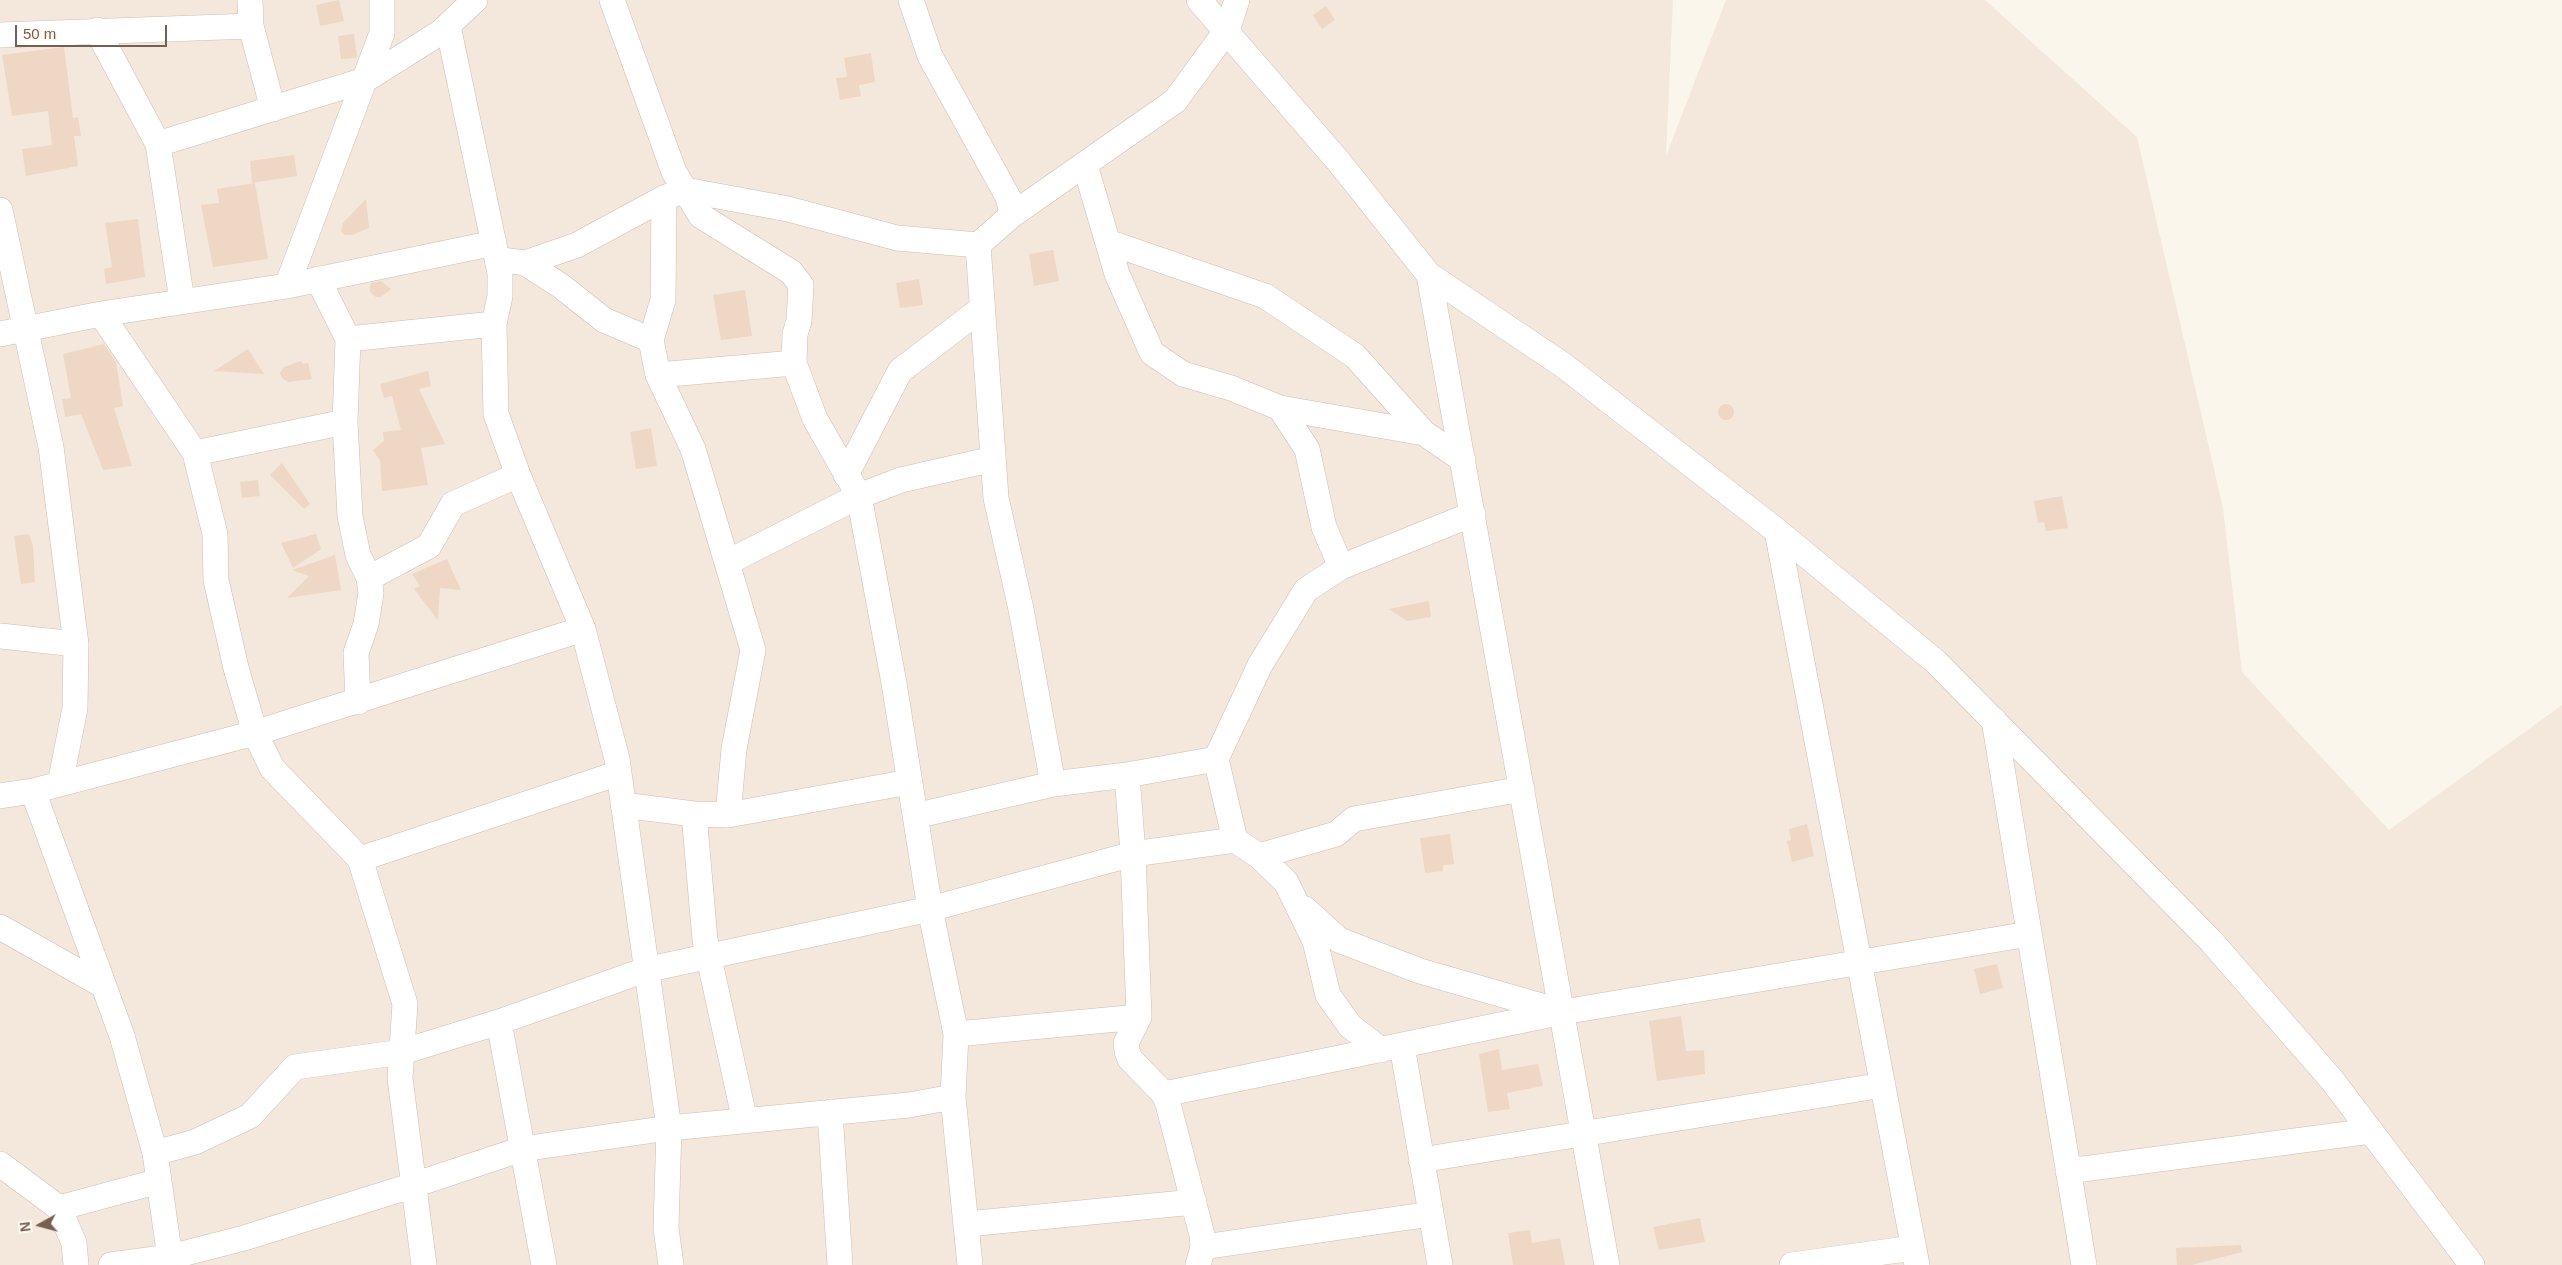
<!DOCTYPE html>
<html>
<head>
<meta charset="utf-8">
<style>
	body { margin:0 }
	#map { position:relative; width:2562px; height:1265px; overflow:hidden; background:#fbf6ec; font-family:Helvetica,sans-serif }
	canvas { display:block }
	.north { position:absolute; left:15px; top:1200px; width:50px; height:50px; -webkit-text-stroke:4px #fefaf2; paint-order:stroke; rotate:263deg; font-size:14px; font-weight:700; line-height:20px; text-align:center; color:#765e50 }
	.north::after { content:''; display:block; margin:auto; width:18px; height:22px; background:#765e50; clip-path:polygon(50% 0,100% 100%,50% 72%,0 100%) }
	.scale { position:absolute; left:15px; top:25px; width:152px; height:22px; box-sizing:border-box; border:2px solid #765e50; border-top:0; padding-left:6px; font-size:15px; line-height:18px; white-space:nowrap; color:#765e50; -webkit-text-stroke:4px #fefaf2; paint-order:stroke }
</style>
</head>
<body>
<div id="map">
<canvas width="2562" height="1265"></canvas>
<div class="north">N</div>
<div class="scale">50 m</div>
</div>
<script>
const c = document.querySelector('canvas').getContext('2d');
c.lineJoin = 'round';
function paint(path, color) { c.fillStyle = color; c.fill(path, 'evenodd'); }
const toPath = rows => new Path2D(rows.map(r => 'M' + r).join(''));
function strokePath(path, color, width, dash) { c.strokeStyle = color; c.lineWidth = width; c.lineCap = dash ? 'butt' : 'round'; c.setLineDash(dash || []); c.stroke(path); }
paint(toPath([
	[0,0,1673,0,1666,156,1726,0,1985,0,2137,137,2223,508,2242,672,2389,830,2562,705,2562,1265,0,1265]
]), '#f3e8db');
paint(toPath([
	[339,0,344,21,320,26,316,5],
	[1326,6,1335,20,1322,29,1313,15],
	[354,34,357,58,341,59,338,36],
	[64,47,73,118,78,117,81,136,74,136,78,166,26,176,22,149,52,145,48,111,12,116,2,55],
	[871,53,875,82,859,85,861,96,840,100,836,78,847,77,844,58],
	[294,155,297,176,252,183,250,161],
	[255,183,268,259,213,267,201,205,219,203,217,189],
	[366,199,369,228,352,235,345,235,341,231,343,223],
	[138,219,145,277,106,284,104,269,112,267,105,223],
	[1053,250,1059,281,1034,286,1029,254],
	[919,279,923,305,900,308,896,283],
	[381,281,391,289,381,297,376,297,370,292,370,286,371,283],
	[745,290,752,336,721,340,713,295],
	[104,344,116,362,123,406,114,408,132,466,103,470,81,414,65,417,62,399,71,398,63,354],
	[248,349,264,374,214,371],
	[301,361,303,364,308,363,312,379,288,382,282,378,280,373,284,367],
	[428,371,431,386,419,389,445,444,421,448,428,485,382,491,380,461,373,450,384,441,383,432,401,430,392,396,384,398,380,384],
	'1718 412a8 8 0 1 1 16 0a8 8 0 1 1-16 0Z',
	[651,428,657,466,636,469,630,432],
	[282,463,310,504,304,509,270,475],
	[258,480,260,496,242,498,240,482],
	[2062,496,2068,528,2046,531,2044,522,2038,523,2034,501],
	[29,534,33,546,35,582,21,584,14,536],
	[316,534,321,549,293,568,281,543],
	[335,555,341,590,287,598,309,576,292,570],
	[447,559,461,590,440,588,438,620,414,589,420,586,412,574],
	[1429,601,1431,617,1407,621,1389,609],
	[1807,824,1814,856,1792,862,1787,841,1791,840,1789,829],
	[1450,834,1454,864,1443,865,1443,871,1425,873,1420,838],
	[1997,964,2003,988,1980,994,1974,969],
	[1681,1016,1686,1051,1704,1050,1705,1074,1657,1081,1649,1021],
	[1499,1049,1502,1070,1538,1064,1543,1086,1507,1093,1510,1109,1488,1112,1479,1054],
	[1700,1218,1705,1242,1659,1250,1653,1227],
	[1530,1230,1532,1243,1560,1238,1565,1265,1513,1265,1508,1233],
	[2241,1245,2242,1252,2192,1265,2177,1265,2176,1248]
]), '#efd7c6');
const minor = toPath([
	[250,0,251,26,273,109],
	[612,0,674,172,701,216,791,272,801,285,799,321,795,334,794,363,815,419,859,496,894,683,930,909,956,1034,953,1097,970,1265],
	[911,0,930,56,1008,197,1012,215],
	[1199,0,1339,162,1429,275,1563,365,1777,531,1936,662,2211,941,2332,1080,2472,1265],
	[448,26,500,273,500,296,494,324,496,414,518,475,583,629,617,759,669,1128,666,1228,671,1265],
	[97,30,158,144,182,301],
	[0,35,251,26],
	[158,144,365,80,441,32,475,0],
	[1085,165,1117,274,1152,353,1183,374,1231,388,1280,408,1307,449,1324,527,1341,567],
	[664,198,663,300,651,340,658,375,693,449,753,650,734,749,728,815],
	[0,210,51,447,76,644,75,708,60,784],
	[1108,242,1265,296,1355,356,1424,433],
	[497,259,525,263,577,245,664,198,685,190,788,209,897,238,978,245],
	[525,263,561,286,604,320,651,340],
	[1429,275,1607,1265],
	[318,279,348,339,345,422,350,516,358,555,369,578,371,593,366,624,356,653,358,702],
	[287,286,382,33,382,0],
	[101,314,195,453,215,534,216,580,236,668,255,733,272,768,360,859,405,1004,400,1078,424,1265],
	[0,334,101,314,287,286,494,243],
	[348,339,494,324],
	[658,375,794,363],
	[1280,408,1424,433,1463,460],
	[195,453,345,422],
	[846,475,900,371,981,309],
	[1777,531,1917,1265],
	[728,562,859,496,901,480,993,459],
	[369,578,429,546,453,504,518,475],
	[0,636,76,644],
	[1994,720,2084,1265],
	[1127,775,1133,854,1139,1017,1126,1043,1127,1051,1130,1059,1164,1094,1168,1104,1202,1235,1203,1247,1198,1265],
	[1053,784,1021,609,996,498,978,245,1012,215,1175,101,1227,30,1237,0],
	[33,791,122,1036,155,1153,171,1265],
	[0,796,33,791,255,733,583,629],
	[623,805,694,814,728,815,909,782],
	[694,814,705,940,745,1121],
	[915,816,1053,784,1127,775,1216,759],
	[1259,856,1336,834,1354,819,1522,789],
	[360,859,619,773],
	[1305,909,1339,940,1420,971,1559,1011],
	[0,927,104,986],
	[499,1022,544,1265],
	[956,1034,1139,1017],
	[1402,1046,1440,1265],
	[1381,1050,1350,1026,1328,995,1315,941,1286,882,1259,856,1235,840,1216,759,1260,665,1306,590,1341,567,1473,514],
	[1164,1094,1563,1012,2029,934],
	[830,1112,840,1265],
	[155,1153,195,1142,250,1116,295,1067,402,1052,499,1022,645,970,930,909,1133,854,1235,840],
	[1421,1160,1883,1085],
	[0,1164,59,1208,74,1243,76,1265],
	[2068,1171,2371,1131],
	[59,1208,159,1181],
	[967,1224,1194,1202],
	[1203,1247,1431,1214],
	[111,1265,170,1257,244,1238,414,1185,522,1149,669,1128,909,1105,953,1097],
	[1792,1265,1913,1248]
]);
strokePath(minor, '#cdbeb2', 26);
strokePath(minor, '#fff', 25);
</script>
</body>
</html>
